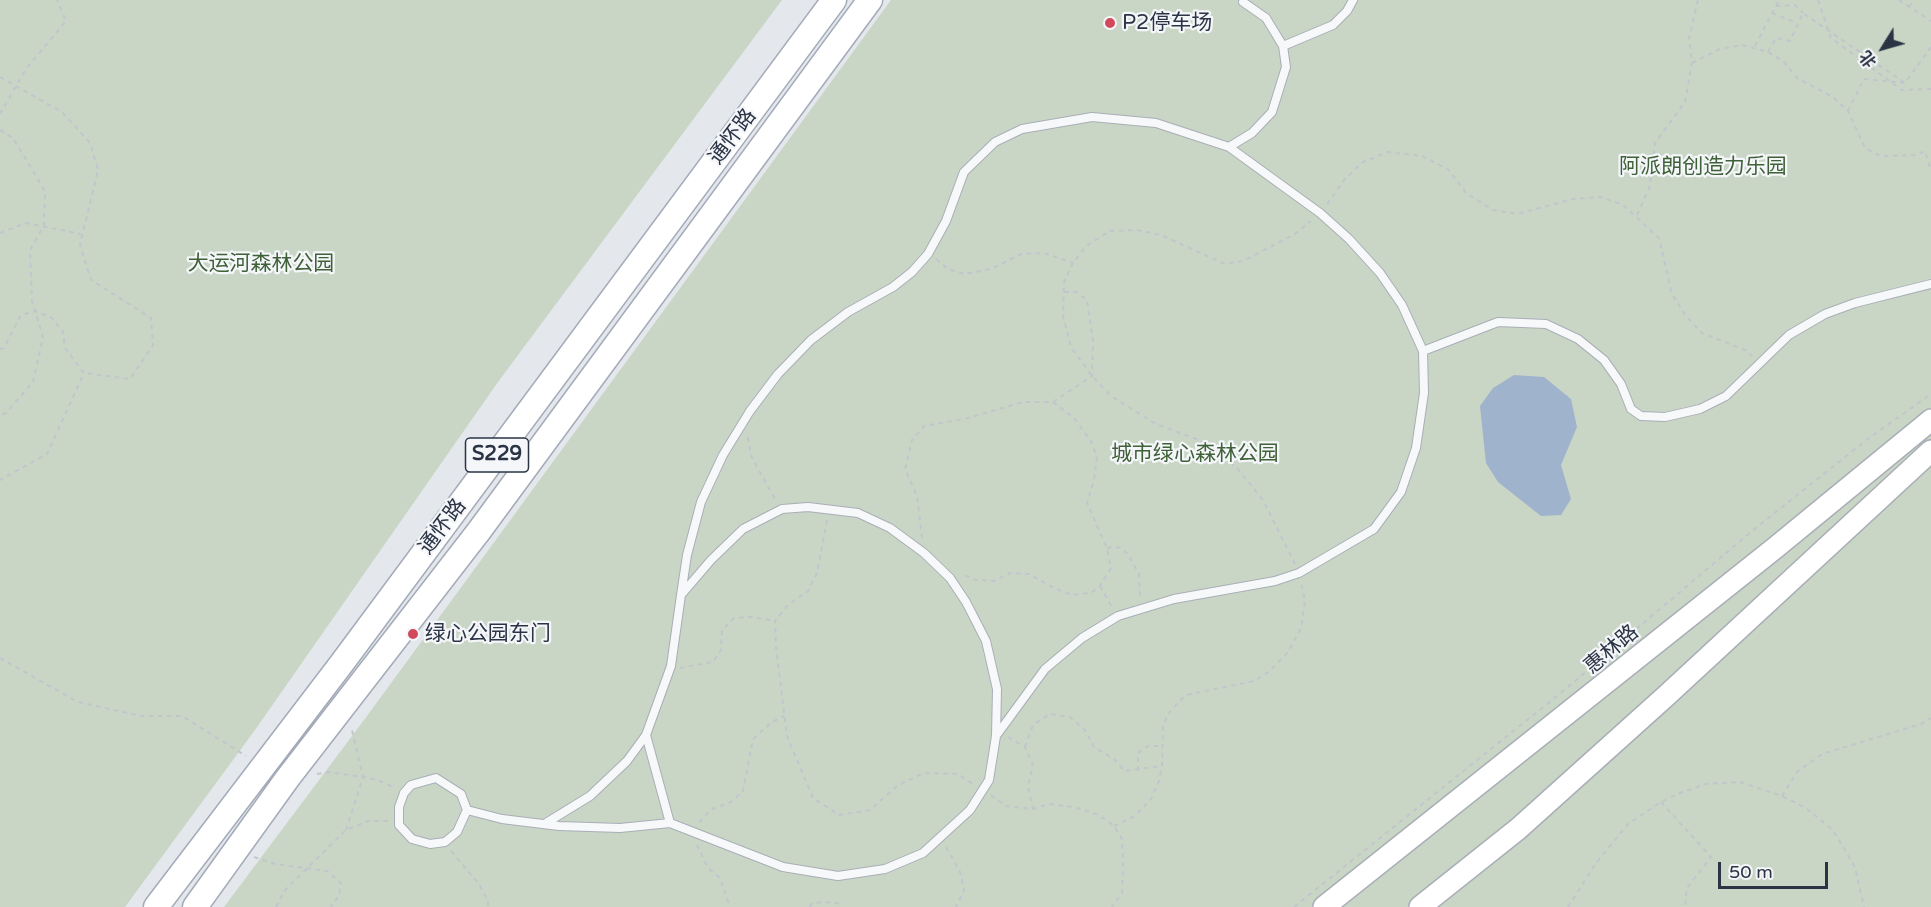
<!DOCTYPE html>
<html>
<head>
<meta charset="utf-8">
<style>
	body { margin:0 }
	#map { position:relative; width:1931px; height:907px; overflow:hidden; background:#e4e7ec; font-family:"Varela Round","Noto Sans SC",sans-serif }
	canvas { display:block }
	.north { position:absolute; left:1853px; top:18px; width:60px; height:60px; -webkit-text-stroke:4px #f4f6f9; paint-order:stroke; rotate:233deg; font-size:16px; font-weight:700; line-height:24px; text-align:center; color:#2b3445 }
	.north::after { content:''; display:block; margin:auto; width:21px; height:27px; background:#2b3445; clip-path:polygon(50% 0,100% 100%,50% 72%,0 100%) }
	.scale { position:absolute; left:1718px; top:862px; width:110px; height:27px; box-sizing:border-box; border:3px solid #2b3445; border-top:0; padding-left:8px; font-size:18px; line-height:21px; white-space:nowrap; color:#2b3445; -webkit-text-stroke:4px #f4f6f9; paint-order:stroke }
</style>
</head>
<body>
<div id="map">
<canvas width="1931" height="907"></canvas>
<div class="north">北</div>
<div class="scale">50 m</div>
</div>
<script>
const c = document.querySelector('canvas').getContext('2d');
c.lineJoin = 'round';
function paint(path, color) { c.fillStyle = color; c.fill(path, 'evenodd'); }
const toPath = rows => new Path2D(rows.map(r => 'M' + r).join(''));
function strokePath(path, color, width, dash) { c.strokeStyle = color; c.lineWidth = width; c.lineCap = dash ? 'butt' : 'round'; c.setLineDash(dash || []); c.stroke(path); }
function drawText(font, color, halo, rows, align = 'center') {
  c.font = font + ' "Varela Round","Noto Sans SC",sans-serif'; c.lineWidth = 4.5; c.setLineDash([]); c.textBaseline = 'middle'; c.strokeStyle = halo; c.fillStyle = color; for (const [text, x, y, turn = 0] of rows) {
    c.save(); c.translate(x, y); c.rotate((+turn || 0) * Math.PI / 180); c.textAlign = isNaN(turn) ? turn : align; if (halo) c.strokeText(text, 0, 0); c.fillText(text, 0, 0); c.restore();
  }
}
paint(toPath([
	[0,0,782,0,498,382,255,730,125,907,0,907],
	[891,0,1931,0,1931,907,224,907,364,720]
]), '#c9d6c5');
paint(toPath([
	[1514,375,1544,377,1571,399,1577,427,1561,465,1571,499,1561,515,1541,516,1498,482,1486,463,1480,406,1493,388]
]), '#9fb4cc');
const service = toPath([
	[1283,46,1333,25,1347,11,1353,0],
	[1229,147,1252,133,1272,112,1286,67,1283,46,1266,18,1243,2],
	[1423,351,1498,322,1546,324,1578,339,1604,360,1621,384,1631,409,1641,416,1665,417,1700,409,1726,396,1789,335,1825,314,1855,303,1931,284],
	[681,595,687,555,701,502,723,455,750,411,778,374,811,340,848,312,893,287,912,272,928,254,946,221,964,172,995,142,1022,129,1092,117,1156,123,1229,147,1320,213,1349,239,1380,273,1402,305,1423,351,1424,393,1416,448,1401,492,1374,529,1299,573,1275,581,1174,599,1118,616,1082,638,1045,669,996,736],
	[646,735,670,823],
	[467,810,457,832,445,842,430,844,412,839,399,825,399,807,404,793,411,785,436,778,461,794,467,810,502,819,559,826,620,828,670,823,783,867,838,876,885,869,923,853,970,810,989,780,996,736,997,689,986,641,966,602,950,578,924,553,890,528,858,513,808,507,782,509,743,529,711,560,681,595,671,666,646,735,627,761,590,796,546,823]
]);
const secondary = toPath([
	[1324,907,1775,548,1931,420],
	[1420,907,1518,829,1666,696,1931,451]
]);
const primary = toPath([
	[156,907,342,663,834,0],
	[195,907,287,779,479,531,870,0]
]);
strokePath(service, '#a9aeb7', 10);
strokePath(secondary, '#a9aeb7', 24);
strokePath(primary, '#a3abb8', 27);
strokePath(toPath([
	[1899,0,1931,21],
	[1776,6,1795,5,1803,13],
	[1909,7,1914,0],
	[1772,13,1797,23],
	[1755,46,1779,0],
	[1768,52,1776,38,1790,41,1803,13,1905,83],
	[1692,63,1720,49,1742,45,1768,52,1783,61,1797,78,1833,97,1848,111,1865,148,1880,156,1916,155,1925,151,1931,170],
	[0,77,62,112,90,143,98,170,80,245,91,280,151,318,153,345,130,379,84,373],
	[1848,111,1864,79,1905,83,1931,47],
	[0,114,26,69,66,21,57,0],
	[0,130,13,138,45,191,44,225,30,250,32,301,43,337,33,382,6,413,0,415],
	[1327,204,1344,180,1363,162,1388,152,1422,156,1449,170,1466,193,1493,210,1517,214,1573,199,1601,197,1623,205,1659,238,1672,294,1686,316,1702,333,1745,350,1752,356],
	[1637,215,1650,186,1655,143,1685,102,1692,63,1689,39,1698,0],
	[0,233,26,223,81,234],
	[936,259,948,269,965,274,991,269,1021,254,1044,253,1073,263],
	[0,349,4,348,21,315,35,311,52,318,63,332,65,348,84,373,47,454,0,480],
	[1053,402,1092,376,1093,341,1087,300,1076,292,1064,292],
	[748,437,751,456,775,499],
	[827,520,817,573,808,591,789,604,775,621,776,647,787,736,813,798,839,815,870,810,898,785,924,773,958,774,973,784],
	[922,538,917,496,905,469,912,440,924,426,968,418,1023,402,1053,402,1074,418,1091,441,1097,457,1094,480,1087,503,1107,548,1111,568,1100,586,1091,593,1072,595,1054,588,1029,574,1010,573,994,581,976,580,962,574],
	[1107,548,1118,547,1127,553,1139,574,1140,599],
	[1295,564,1263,500,1237,468,1199,440,1156,424,1111,396,1092,376,1071,347,1063,316,1064,282,1073,263,1086,246,1110,231,1137,230,1161,235,1225,264,1243,261,1295,234,1311,221],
	[1100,586,1112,607],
	[0,658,78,702,141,716,182,716,246,756],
	[680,668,713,662,721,650,722,630,734,618,750,617,775,621],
	[1008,737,1025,747,1033,765,1028,786,1033,809],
	[1025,747,1033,725,1050,714,1070,717,1085,730,1094,747,1114,759,1124,771,1161,766],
	[1138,771,1138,753,1148,746,1160,746],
	[317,774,328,772,363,777,378,780,395,788],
	[991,795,1006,806,1033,809,1049,804,1074,807,1099,815,1114,826,1122,839,1123,863,1122,893,1112,907],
	[1782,796,1797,772,1822,754,1921,724,1931,718],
	[1661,802,1711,857,1687,888,1685,907],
	[699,822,712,809,731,802,743,791,753,739,772,722,784,716],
	[1114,826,1135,816,1151,799,1159,781,1162,766,1163,725,1171,710,1186,695,1254,681,1270,671,1288,652,1301,628,1305,601,1301,583],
	[346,830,363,777,351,726],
	[697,845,708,868,720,878,730,907],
	[946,847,961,874,964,890,956,907],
	[451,851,479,884,488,901,488,907],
	[254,857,275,864,327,871,341,883,339,895,331,907],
	[276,907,285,890,346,830,368,821,388,821],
	[810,907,811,904,823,902,837,903,841,907],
	[1294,907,1562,692,1752,531,1869,438,1931,394],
	[1568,907,1596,863,1628,824,1661,802,1680,793,1706,784,1740,782,1782,796,1806,808,1833,830,1855,867,1864,907]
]), '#c2c5cb', 2, [4.5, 4.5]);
strokePath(service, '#f7f8fa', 8);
strokePath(secondary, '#fff', 21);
strokePath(primary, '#fff', 24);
strokePath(toPath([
	[1818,0,1831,38,1902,90,1931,89]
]), '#c2c5cb', 2, [4.5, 4.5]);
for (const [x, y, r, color] of [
	[1110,23,6,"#d1495b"],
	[413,634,6,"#d1495b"]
]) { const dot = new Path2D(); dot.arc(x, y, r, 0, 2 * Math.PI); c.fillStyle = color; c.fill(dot); strokePath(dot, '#f4f6f9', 2); }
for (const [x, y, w] of [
	[497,455,63]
]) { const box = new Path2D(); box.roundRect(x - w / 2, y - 17, w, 34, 4.5); c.fillStyle = '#f4f6f9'; c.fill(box); strokePath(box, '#2b3445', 1.5); }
drawText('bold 20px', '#2b3445', null, [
	["S229",497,455]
]);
drawText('21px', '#2b3445', '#f4f6f9', [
	["P2停车场",1122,23],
	["绿心公园东门",425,634]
], 'left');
drawText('21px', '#2b3445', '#f4f6f9', [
	["通怀路",733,137,-53],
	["通怀路",443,527,-53],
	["惠林路",1612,650,-40]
]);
drawText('21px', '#3f6138', '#f4f6f9', [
	["阿派朗创造力乐园",1703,167],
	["大运河森林公园",261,264],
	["城市绿心森林公园",1195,454]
]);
</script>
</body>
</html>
